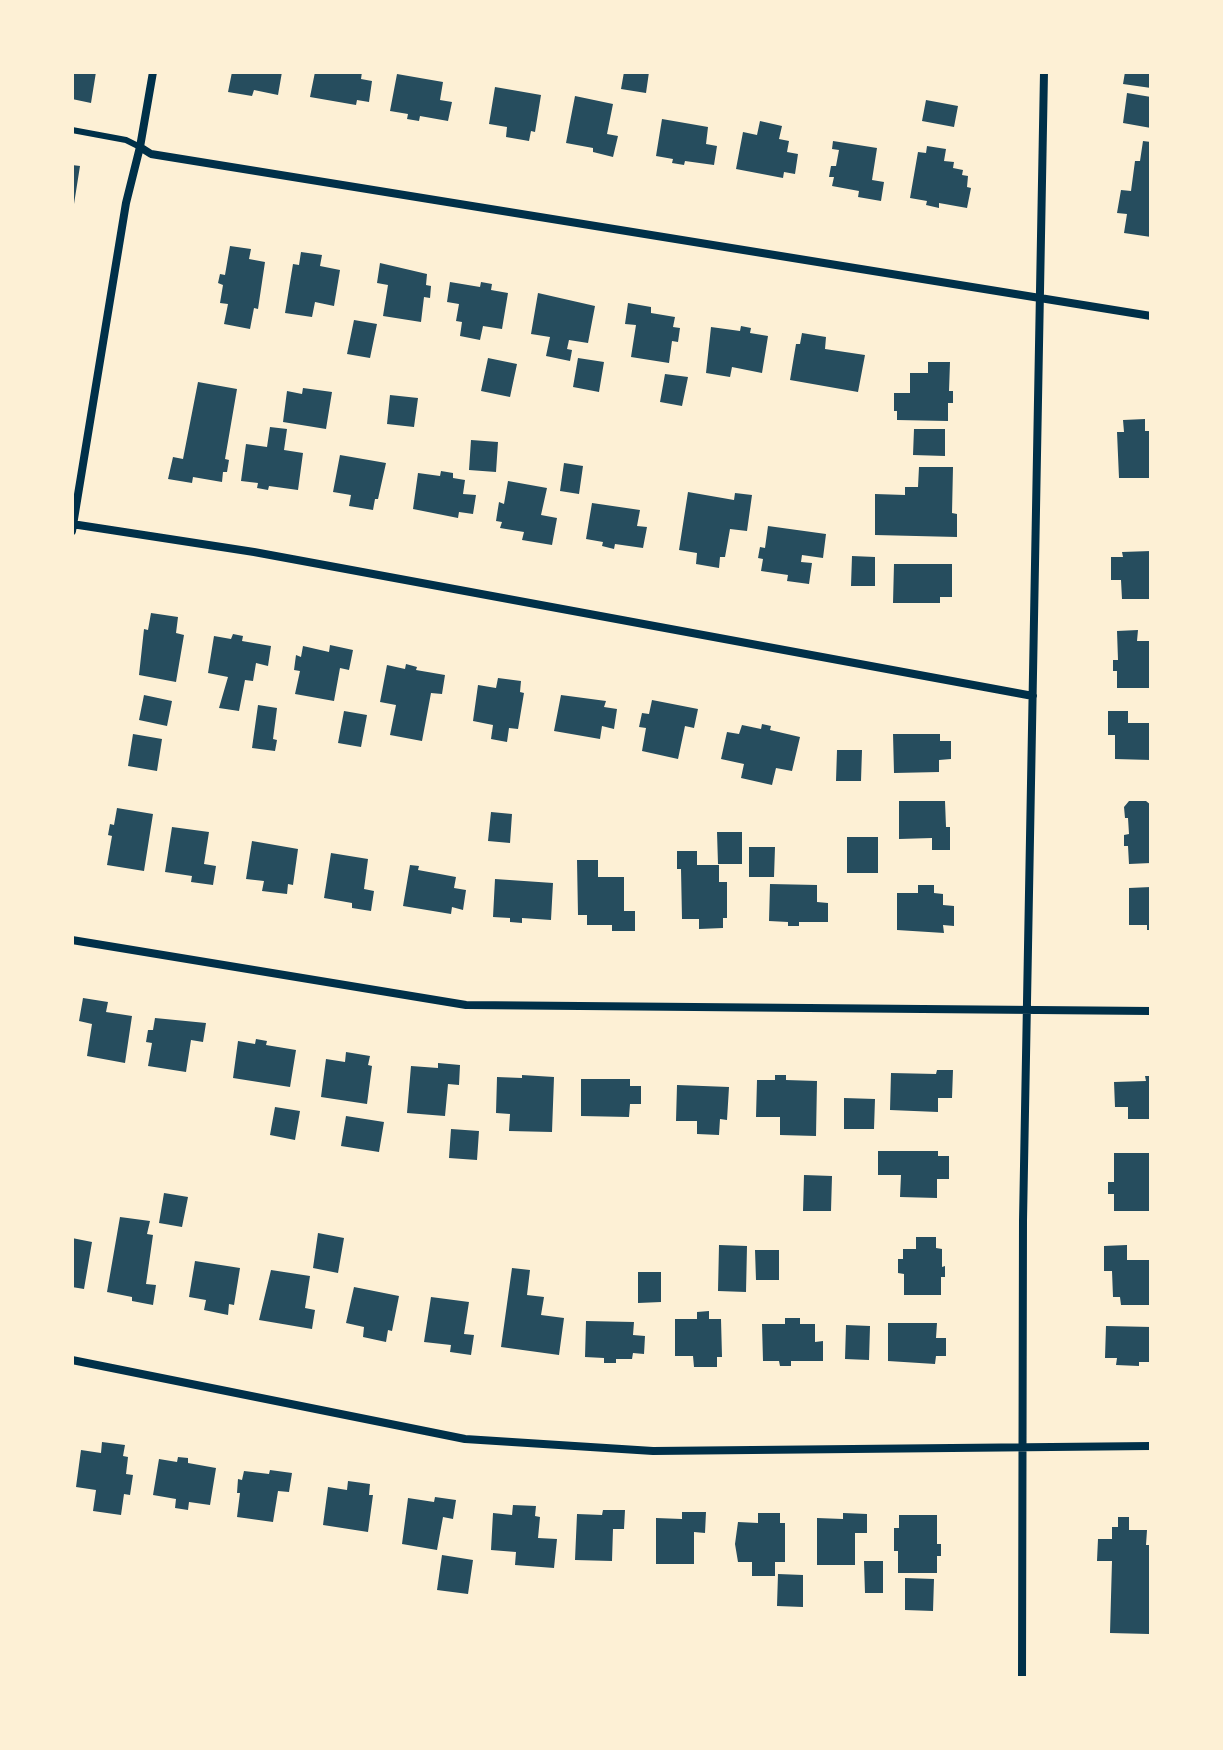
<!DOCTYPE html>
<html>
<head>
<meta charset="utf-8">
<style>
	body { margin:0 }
	#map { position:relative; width:1223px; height:1750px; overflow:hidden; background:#fdf0d5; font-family:"Open Sans",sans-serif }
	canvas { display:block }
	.frame { position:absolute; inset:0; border:74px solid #fdf0d5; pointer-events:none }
</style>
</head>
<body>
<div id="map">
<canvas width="1223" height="1750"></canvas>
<div class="frame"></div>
</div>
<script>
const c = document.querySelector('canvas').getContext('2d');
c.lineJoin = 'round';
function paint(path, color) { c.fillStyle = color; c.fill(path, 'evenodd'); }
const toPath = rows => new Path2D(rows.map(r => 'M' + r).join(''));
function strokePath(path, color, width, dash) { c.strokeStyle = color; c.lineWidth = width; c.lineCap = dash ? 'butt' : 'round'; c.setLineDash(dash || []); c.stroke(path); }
paint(toPath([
	[72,72,96,72,91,103,72,99],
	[232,72,282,72,278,95,254,90,252,96,228,92],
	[315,72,362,72,361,79,372,81,369,102,357,100,356,105,310,97],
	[624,72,649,72,646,93,621,89],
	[1125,72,1151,72,1151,88,1123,84],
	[397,74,443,82,440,100,452,102,448,121,420,116,419,121,407,119,408,114,390,111],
	[495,87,541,95,535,132,531,131,529,141,506,137,507,127,489,124],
	[1127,93,1151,97,1151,128,1123,123],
	[575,96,613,104,607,134,618,136,613,157,593,152,593,148,566,143],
	[926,100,958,106,954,127,922,121],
	[662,119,708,127,706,144,717,146,714,165,685,161,684,165,672,163,673,159,656,156],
	[760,121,782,126,779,139,789,141,787,152,798,154,795,174,784,172,783,178,736,169,743,132,757,135],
	[833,141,877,148,872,180,884,182,881,201,858,197,859,191,832,186,834,177,829,177,831,166,836,166,839,150,832,149],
	[1143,141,1151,142,1151,237,1124,233,1127,214,1117,213,1121,190,1131,191,1135,161,1140,161],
	[927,146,946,149,944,161,954,162,953,168,963,170,962,175,968,176,967,187,971,188,967,208,939,203,939,208,926,205,927,201,910,198,918,152,926,153],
	[72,165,80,166,74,204,72,204],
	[230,246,251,249,249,259,265,262,258,309,254,308,250,329,224,324,228,304,220,303,223,285,218,283,220,274,225,275],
	[301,252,322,255,320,266,340,270,334,306,315,302,312,317,285,313,293,264,299,265],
	[380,263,427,274,426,285,431,286,430,298,424,297,421,322,383,316,388,285,377,283],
	[450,282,480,287,481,282,492,284,491,290,508,293,502,329,483,326,480,340,460,336,462,322,456,321,459,304,447,302],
	[538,293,595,306,588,343,569,340,567,349,572,350,570,361,546,356,550,337,531,334],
	[628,303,651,307,651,313,675,317,673,327,680,328,678,342,672,341,669,363,631,357,636,325,625,324],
	[354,320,377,324,370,358,347,354],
	[741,326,751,328,750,333,768,336,762,373,732,367,730,377,706,373,711,327,740,331],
	[802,333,826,337,825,349,865,355,858,392,790,380,796,344,800,344],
	[488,358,517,364,510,397,481,391],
	[578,358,604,362,599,392,573,387],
	[928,362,950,362,949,391,953,391,953,403,948,403,948,421,897,420,897,411,894,411,894,393,910,393,910,373,928,373],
	[665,374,688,377,682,406,660,402],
	[198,382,237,389,225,459,229,460,227,472,223,472,222,482,193,477,192,483,168,479,173,457,183,459],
	[303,388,332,392,326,429,283,422,287,391,302,394],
	[390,395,418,398,414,427,387,424],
	[1145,419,1145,431,1151,431,1151,478,1119,478,1117,432,1124,432,1123,420],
	[270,427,287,429,284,450,303,453,298,490,269,486,268,490,257,488,258,483,241,481,246,444,267,447],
	[914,429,945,429,945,456,913,455],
	[471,440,498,442,496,472,469,470],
	[340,455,386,463,378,499,375,499,373,510,349,506,351,495,333,492],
	[564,463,583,466,579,494,560,491],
	[919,467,953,467,952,513,957,514,957,537,875,535,875,494,905,495,905,487,918,487],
	[441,471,453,473,453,478,465,480,463,494,476,495,473,514,459,512,458,518,413,509,418,473,440,476],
	[508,481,547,488,541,515,557,518,552,545,522,540,524,532,500,528,502,522,496,521,499,502,504,504],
	[688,492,734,500,735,493,752,495,747,531,730,529,725,557,720,557,719,568,696,564,697,553,679,550],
	[592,503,640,510,637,526,647,527,643,548,615,544,614,549,602,546,603,542,586,539],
	[768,526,826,534,823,558,802,555,801,562,812,563,809,584,787,581,788,575,761,571,763,559,758,558,760,547,765,548],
	[1151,551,1151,599,1122,599,1121,580,1111,580,1111,557,1123,557,1122,552],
	[852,556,875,557,875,586,851,586],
	[894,564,952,564,952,597,940,597,940,603,893,603],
	[151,613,178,617,176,633,184,635,176,682,139,675,144,629,148,630],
	[1138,630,1137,641,1151,641,1151,688,1117,688,1117,671,1113,671,1113,660,1118,660,1117,631],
	[233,634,243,636,242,641,271,646,268,666,256,663,253,681,245,680,239,711,219,708,228,677,208,673,214,636,231,639],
	[330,645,353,650,349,670,340,668,334,701,295,694,300,671,294,670,296,655,301,657,303,646,329,652],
	[406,664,417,667,416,670,445,675,442,694,431,693,422,741,390,735,396,705,380,702,387,665,405,669],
	[498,678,521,681,520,692,524,693,518,729,509,728,507,742,491,739,493,725,473,721,478,685,496,688],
	[144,695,172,701,167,726,139,720],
	[561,695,606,701,604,707,617,709,614,729,602,726,600,739,554,731],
	[652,700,698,709,694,728,685,726,678,759,642,751,646,728,639,727,642,713,649,714],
	[258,705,277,708,273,739,277,740,275,751,252,748],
	[344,711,367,715,361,747,338,743],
	[1108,711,1128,711,1128,723,1151,723,1151,760,1115,759,1115,735,1108,735],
	[762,724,771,726,770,730,800,737,792,771,776,768,772,785,741,778,744,764,721,759,727,732,739,734,742,725,761,729],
	[133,734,162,739,157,771,128,766],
	[893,734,940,734,940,741,951,741,951,759,939,760,939,772,894,773],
	[837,750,862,750,861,781,836,781],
	[899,801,945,801,946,827,950,827,950,850,932,850,932,838,899,839],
	[1129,801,1146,801,1151,805,1151,863,1129,864,1128,846,1124,846,1124,835,1129,834,1128,818,1125,818,1124,807],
	[117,808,153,814,144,871,107,865,112,836,108,835,110,824,114,825],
	[491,812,512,814,510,843,488,841],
	[172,827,209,832,204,864,216,866,213,885,191,882,192,876,165,872],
	[717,832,742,832,742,864,718,864],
	[847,837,878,837,878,873,847,873],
	[252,841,298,849,293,885,288,884,287,894,262,891,264,881,246,879],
	[749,847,775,847,774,877,749,877],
	[677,851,697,851,697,865,719,865,719,882,727,882,727,918,723,918,723,928,699,929,699,919,682,919,681,869,677,869],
	[331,853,368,859,364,889,374,891,371,911,352,908,352,903,324,898],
	[577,860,598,860,598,877,624,877,624,911,635,911,635,931,612,931,612,925,587,925,587,915,578,915],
	[410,865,419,866,418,870,456,877,454,888,466,890,463,910,452,907,451,914,403,906],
	[495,879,553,883,551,920,522,918,522,923,510,922,510,918,493,917],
	[770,884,817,885,817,902,828,903,828,922,799,922,799,926,788,926,788,922,769,921],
	[918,885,934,885,934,893,943,894,943,905,954,906,954,926,943,925,944,933,897,930,897,893,918,893],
	[1151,887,1151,930,1147,930,1147,925,1129,925,1129,888],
	[83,998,108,1002,106,1012,132,1016,125,1063,87,1056,92,1024,79,1021],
	[155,1018,206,1023,203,1042,191,1040,186,1072,148,1066,152,1043,146,1042,148,1030,153,1030],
	[256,1039,267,1041,266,1045,296,1050,290,1087,233,1078,238,1041,255,1044],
	[346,1052,370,1056,368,1065,372,1066,367,1104,321,1097,326,1059,345,1062],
	[438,1063,460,1065,459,1085,448,1084,445,1116,407,1113,411,1066,438,1068],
	[937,1070,953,1070,952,1098,938,1098,938,1112,890,1110,891,1073,936,1074],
	[522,1075,554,1077,552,1132,509,1131,510,1114,496,1113,497,1077,522,1078],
	[775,1075,786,1075,786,1080,817,1081,816,1136,780,1135,780,1117,756,1117,757,1080,775,1080],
	[1145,1076,1151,1076,1151,1119,1128,1119,1128,1107,1115,1107,1114,1082,1146,1081],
	[581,1079,630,1079,630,1086,641,1086,641,1104,630,1104,629,1117,581,1116],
	[677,1085,729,1087,727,1120,720,1119,719,1135,697,1134,697,1121,676,1121],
	[844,1098,875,1099,874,1129,844,1129],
	[275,1107,300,1111,295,1140,270,1135],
	[346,1116,384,1122,379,1152,341,1146],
	[451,1129,479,1131,477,1160,449,1158],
	[878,1151,938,1151,938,1156,949,1156,949,1179,937,1179,937,1198,900,1197,901,1175,878,1175],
	[1114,1153,1151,1153,1151,1211,1114,1211,1114,1194,1108,1194,1108,1182,1114,1182],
	[804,1175,832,1176,831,1211,803,1211],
	[164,1193,188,1197,182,1227,159,1223],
	[120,1217,150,1221,147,1234,153,1235,146,1284,156,1285,153,1305,132,1301,132,1297,107,1292],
	[318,1233,344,1238,338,1273,313,1268],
	[916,1237,936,1237,936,1248,942,1249,942,1267,945,1266,945,1277,941,1277,941,1295,904,1295,904,1274,898,1273,898,1259,903,1259,903,1249,916,1249],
	[72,1238,92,1242,84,1289,72,1287],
	[719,1245,747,1246,746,1292,718,1291],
	[1127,1245,1127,1260,1151,1260,1151,1305,1121,1305,1120,1297,1113,1297,1112,1271,1104,1271,1104,1246],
	[755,1250,779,1250,779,1280,756,1280],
	[195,1261,240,1268,234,1305,229,1304,228,1315,204,1310,206,1300,189,1297],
	[512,1268,530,1270,527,1295,544,1297,541,1315,564,1318,559,1355,501,1347],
	[271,1270,310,1276,305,1308,315,1310,312,1329,259,1320],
	[638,1272,661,1272,661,1302,638,1303],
	[354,1287,399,1296,392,1331,388,1330,386,1342,363,1337,364,1327,346,1323],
	[431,1297,469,1302,464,1334,474,1335,471,1355,450,1352,451,1345,424,1342],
	[709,1311,709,1319,721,1319,722,1357,717,1357,717,1367,694,1367,693,1356,675,1356,675,1319,697,1319,697,1312],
	[785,1318,800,1318,800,1324,815,1324,815,1342,823,1341,823,1361,791,1361,791,1366,780,1366,779,1361,763,1361,762,1324,785,1324],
	[586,1321,634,1322,633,1335,645,1336,644,1354,633,1353,632,1359,616,1359,616,1363,604,1363,604,1358,585,1357],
	[888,1323,937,1323,936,1338,946,1338,946,1356,936,1356,935,1364,888,1361],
	[846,1325,870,1326,869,1360,845,1359],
	[1106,1326,1151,1327,1151,1362,1139,1362,1139,1366,1116,1365,1117,1358,1105,1358],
	[102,1442,125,1445,123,1456,128,1457,126,1474,133,1475,130,1495,124,1494,121,1515,93,1511,96,1490,76,1487,81,1450,101,1453],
	[178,1457,188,1458,188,1463,216,1468,210,1505,189,1502,188,1510,175,1508,176,1499,153,1495,159,1459,177,1462],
	[270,1470,292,1473,289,1492,278,1491,273,1522,237,1517,240,1493,237,1493,238,1479,242,1480,244,1471,269,1474],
	[348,1481,370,1484,369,1495,373,1495,368,1532,323,1525,328,1487,347,1490],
	[435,1497,456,1500,453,1519,443,1517,437,1550,402,1544,408,1498,434,1502],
	[513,1505,536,1506,535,1516,540,1517,538,1538,557,1539,554,1568,515,1565,516,1552,491,1550,493,1513,512,1515],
	[603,1510,625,1510,624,1529,613,1529,612,1561,575,1560,577,1514,602,1515],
	[682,1512,706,1512,705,1533,694,1532,694,1564,656,1564,656,1518,682,1519],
	[758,1513,780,1513,780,1523,785,1523,785,1562,775,1562,775,1576,752,1576,752,1562,738,1562,735,1544,738,1522,758,1523],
	[843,1513,867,1514,867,1533,855,1533,855,1565,817,1565,817,1518,843,1519],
	[899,1515,937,1515,937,1544,941,1544,941,1556,937,1556,937,1573,898,1573,898,1551,894,1551,894,1528,899,1528],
	[1118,1517,1129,1517,1129,1530,1147,1530,1146,1545,1151,1545,1149,1634,1110,1633,1112,1561,1097,1561,1098,1539,1112,1539,1112,1527,1118,1527],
	[442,1555,473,1560,468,1594,437,1590],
	[864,1561,883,1561,883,1593,865,1593],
	[778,1574,803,1575,803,1607,777,1606],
	[905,1578,934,1579,933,1611,905,1610]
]), '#264d5e');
strokePath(toPath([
	[72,130,126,140,140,147]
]), '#003049', 6);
strokePath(toPath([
	[140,147,151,154,1151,316],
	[72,524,254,552,1033,696],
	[72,531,126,203,140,147,153,72],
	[72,940,466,1005,1151,1011],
	[72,1360,465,1439,653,1451,1151,1446],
	[1022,1678,1023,1220,1044,72]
]), '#003049', 8);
</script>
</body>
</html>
